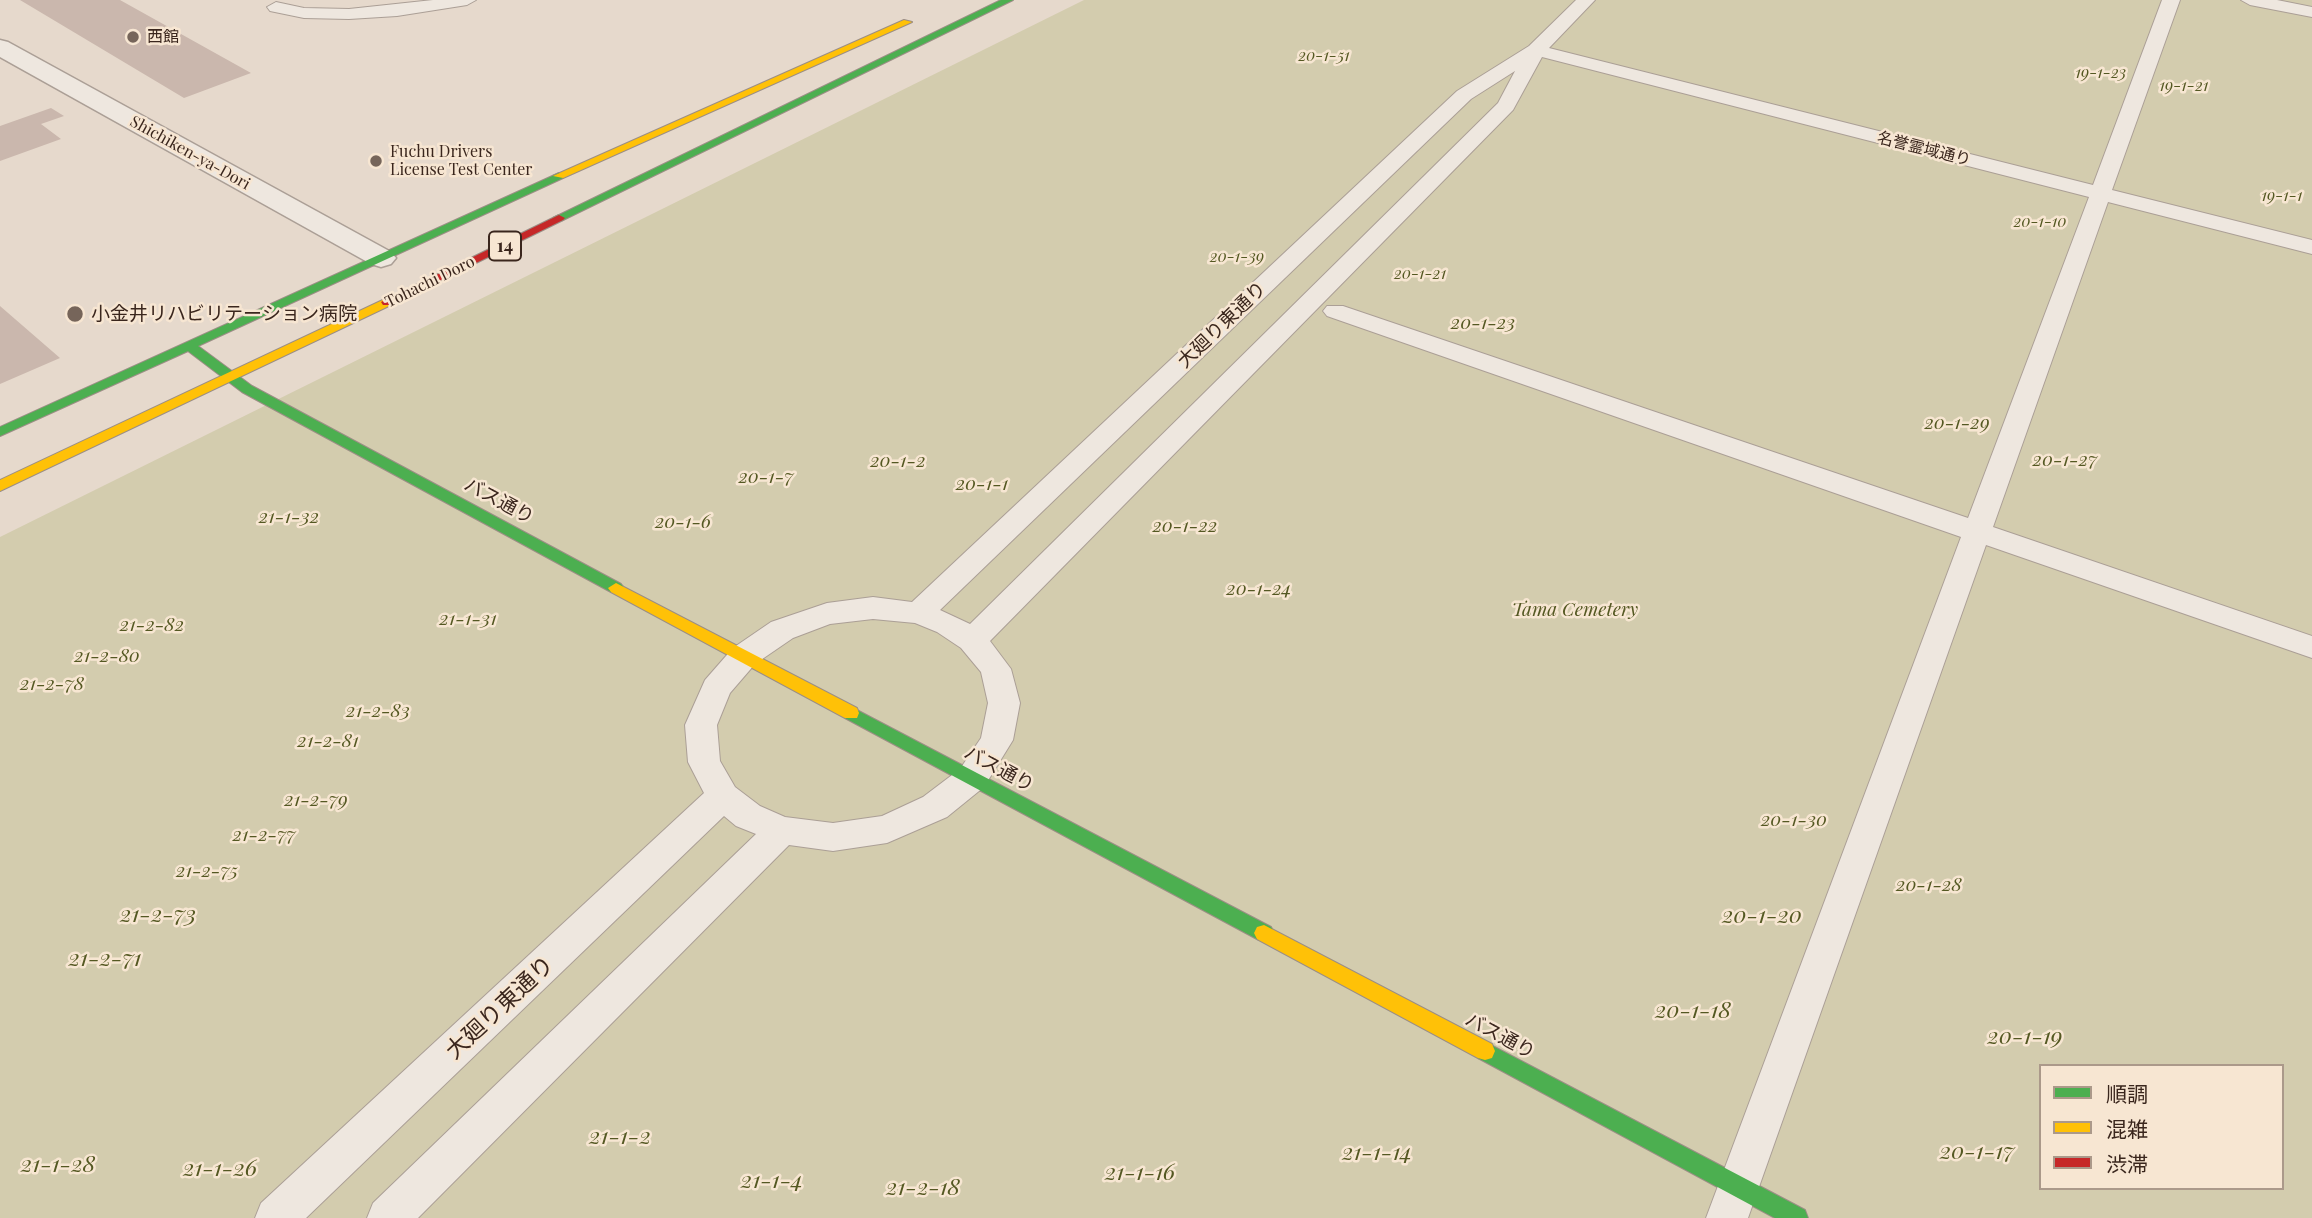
<!DOCTYPE html>
<html>
<head>
<meta charset="utf-8">
<style>
	body { margin:0 }
	#map { position:relative; width:2312px; height:1218px; overflow:hidden; background:#e6d9cc; font-family:"Playfair Display","Noto Sans JP",serif }
	canvas { display:block }
	.legend { position:absolute; left:2039px; top:1064px; width:245px; height:126px; box-sizing:border-box; background:#f7e6d2; border:2px solid #ab998a; margin:0; padding:9px 12px; list-style:none; font-size:21px; color:#3a261d }
	.legend li { display:flex; align-items:center; gap:14px; height:35px }
	.legend b { width:35px; border:2px solid #ab998a }
</style>
</head>
<body>
<div id="map">
<canvas width="2312" height="1218"></canvas>
<ul class="legend">
<li><b style="height:9px;background:#4caf50"></b>順調</li>
<li><b style="height:9px;background:#ffc107"></b>混雑</li>
<li><b style="height:9px;background:#c62828"></b>渋滞</li>
</ul>
</div>
<script>
const c = document.querySelector('canvas').getContext('2d');
c.lineJoin = 'round';
function paint(path, color) { c.fillStyle = color; c.fill(path, 'evenodd'); }
const toPath = rows => new Path2D(rows.map(r => 'M' + r).join(''));
function strokePath(path, color, width, dash) { c.strokeStyle = color; c.lineWidth = width; c.lineCap = dash ? 'butt' : 'round'; c.setLineDash(dash || []); c.stroke(path); }
function drawText(font, color, halo, rows, align = 'center') {
  c.font = font + ' "Playfair Display","Noto Sans JP",serif'; c.lineWidth = 5; c.setLineDash([]); c.textBaseline = 'middle'; c.strokeStyle = halo; c.fillStyle = color; for (const [text, x, y, turn = 0] of rows) {
    c.save(); c.translate(x, y); c.rotate((+turn || 0) * Math.PI / 180); c.textAlign = isNaN(turn) ? turn : align; if (halo) c.strokeText(text, 0, 0); c.fillText(text, 0, 0); c.restore();
  }
}
paint(toPath([
	[1084,0,2312,0,2312,1218,0,1218,0,537],
	[2041,1066,2282,1066,2282,1188,2041,1188]
]), '#d3ccae');
paint(toPath([
	[20,0,120,0,251,73,184,98],
	[51,108,64,116,41,124,61,139,0,161,0,126],
	[0,306,60,358,0,384]
]), '#cab7ad');
const lane = toPath([
	[433,0,476,0,467,5,397,16,349,19,304,18,270,11,267,7,276,2,304,8,349,9,433,0],
	[1576,0,1595,0,1549,48,2093,185,2162,0,2180,0,2112,190,2312,240,2312,254,2108,202,1993,527,2312,636,2312,658,1986,545,1748,1218,1706,1218,1961,537,1327,316,1323,311,1327,306,1343,306,1968,518,2089,197,1542,57,1513,110,990,641,1011,669,1020,703,1013,740,984,787,947,817,887,843,833,851,789,845,418,1218,367,1218,373,1203,756,834,736,826,724,816,306,1218,255,1218,261,1203,704,793,688,762,685,725,705,680,733,648,771,622,827,603,873,597,912,602,1457,91,1529,46,1576,0],
	[1515,71,1498,103,970,624,940,610,1471,99,1515,71],
	[873,619,915,623,937,632,961,648,981,672,988,703,981,738,960,769,923,797,882,816,833,823,785,817,760,806,735,787,720,761,717,725,730,693,755,664,793,638,830,624,873,619],
	[2241,0,2277,0,2312,7,2312,17,2250,5,2241,0]
]);
const street = toPath([
	[0,40,8,42,391,252,396,258,391,264,381,267,371,264,0,57,0,40]
]);
const fast = toPath([
	[1001,0,1013,0,563,220,559,221,553,218,1001,0],
	[559,173,563,174,563,178,198,346,252,386,621,584,624,588,621,592,611,592,242,392,188,351,0,436,0,427,559,173],
	[851,707,1271,927,1274,933,1271,939,1264,941,1257,939,845,718,843,713,845,708,851,707],
	[1485,1042,1805,1210,1808,1218,1775,1218,1478,1058,1475,1051,1478,1044,1485,1042]
]);
const slow = toPath([
	[904,20,912,22,563,178,553,176,904,20],
	[387,298,393,302,391,305,0,491,0,480,387,298],
	[616,583,857,708,859,713,857,718,845,718,611,592,608,588,616,583],
	[1264,925,1492,1044,1495,1051,1492,1058,1485,1060,1478,1058,1257,939,1254,933,1257,927,1264,925]
]);
const jam = toPath([
	[559,215,565,218,563,220,391,305,383,305,381,302,559,215]
]);
strokePath(lane, '#ab9f96', 2);
strokePath(street, '#ab9f96', 3);
strokePath(fast, '#9b8e85', 2);
strokePath(slow, '#9b8e85', 2);
strokePath(jam, '#9b8e85', 2);
paint(lane, '#eee7df');
paint(street, '#eee7df');
paint(fast, '#4caf50');
paint(slow, '#ffc107');
paint(jam, '#c62828');
for (const [x, y, r, color] of [
	[133,37,7,"#76655a"],
	[376,161,7,"#76655a"],
	[75,314,9,"#76655a"]
]) { const dot = new Path2D(); dot.arc(x, y, r, 0, 2 * Math.PI); c.fillStyle = color; c.fill(dot); strokePath(dot, '#f7e6d2', 2.5); }
drawText('16px', '#3a261d', '#f7e6d2', [
	["西館",147,37],
	["Fuchu Drivers",390,152],
	["License Test Center",390,170]
], 'left');
drawText('italic 16px', '#545822', '#f7e6d2', [
	["20-1-51",1324,56],
	["19-1-23",2101,73],
	["19-1-21",2184,86],
	["19-1-1",2282,196],
	["20-1-10",2040,222],
	["20-1-39",1237,257],
	["20-1-21",1420,274]
]);
drawText('16px', '#3a261d', '#f7e6d2', [
	["名誉霊域通り",1924,149,14],
	["Shichiken-ya-Dori",190,153,29],
	["Tohachi Doro",430,282,-26]
]);
for (const [x, y, w] of [
	[505,246,32]
]) { const box = new Path2D(); box.roundRect(x - w / 2, y - 14.5, w, 29, 5); c.fillStyle = '#f7e6d2'; c.fill(box); strokePath(box, '#3a261d', 2); }
drawText('bold 18px', '#3a261d', null, [
	["14",505,246]
]);
drawText('19px', '#3a261d', '#f7e6d2', [
	["小金井リハビリテーション病院",91,314]
], 'left');
drawText('italic 19px', '#545822', '#f7e6d2', [
	["20-1-23",1483,323],
	["20-1-29",1957,423],
	["20-1-27",2065,460],
	["20-1-2",898,461],
	["20-1-7",766,477],
	["20-1-1",982,484],
	["21-1-32",289,517],
	["20-1-6",683,522],
	["20-1-22",1185,526],
	["20-1-24",1259,589],
	["Tama Cemetery",1575,610],
	["21-1-31",468,619],
	["21-2-82",152,625],
	["21-2-80",107,656],
	["21-2-78",52,684],
	["21-2-83",378,711],
	["21-2-81",328,741],
	["21-2-79",316,800],
	["20-1-30",1794,820],
	["21-2-77",264,835],
	["21-2-75",207,871],
	["20-1-28",1929,885]
]);
drawText('19px', '#3a261d', '#f7e6d2', [
	["大廻り東通り",1222,325,-44],
	["バス通り",499,501,28],
	["バス通り",999,769,28],
	["バス通り",1500,1036,28]
]);
drawText('italic 23px', '#545822', '#f7e6d2', [
	["21-2-73",158,915],
	["20-1-20",1762,916],
	["21-2-71",105,959],
	["20-1-18",1693,1011],
	["20-1-19",2025,1037],
	["21-1-2",620,1137],
	["20-1-17",1977,1152],
	["21-1-14",1377,1153],
	["21-1-28",58,1165],
	["21-1-26",220,1169],
	["21-1-16",1140,1173],
	["21-1-4",772,1181],
	["21-2-18",923,1188]
]);
drawText('23px', '#3a261d', '#f7e6d2', [
	["大廻り東通り",500,1008,-43]
]);
</script>
</body>
</html>
